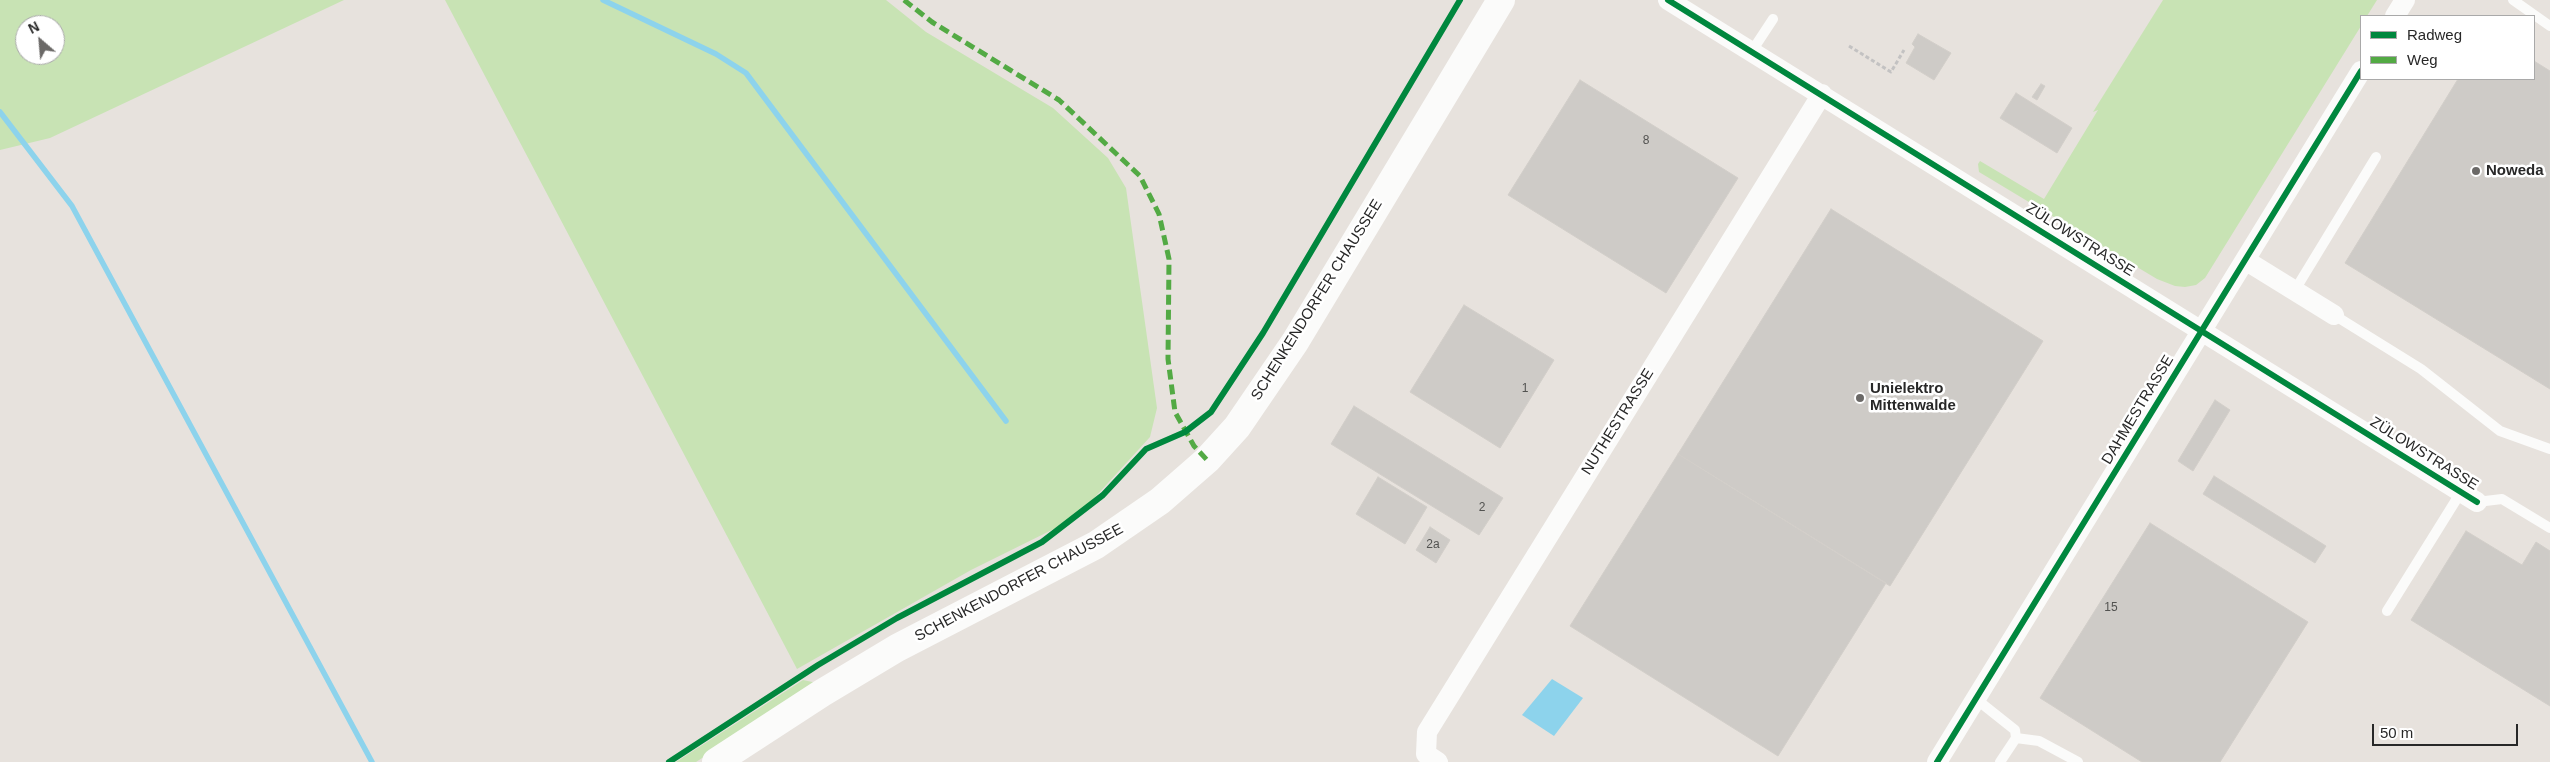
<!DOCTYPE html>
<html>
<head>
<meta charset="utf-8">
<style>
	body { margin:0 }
	#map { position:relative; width:2550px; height:762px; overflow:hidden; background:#e7e2dd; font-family:Arial,sans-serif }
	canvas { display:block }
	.legend { position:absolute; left:2360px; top:15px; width:175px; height:65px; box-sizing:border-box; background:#fff; border:1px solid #a9a9a9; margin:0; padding:6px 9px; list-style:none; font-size:15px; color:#282828 }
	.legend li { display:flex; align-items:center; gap:10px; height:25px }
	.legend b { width:25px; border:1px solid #a9a9a9 }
	.north { position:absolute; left:15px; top:15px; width:50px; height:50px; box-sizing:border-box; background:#fff; border:1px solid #a9a9a9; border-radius:50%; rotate:333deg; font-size:14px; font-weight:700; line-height:20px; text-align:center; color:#282828 }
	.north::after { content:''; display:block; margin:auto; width:18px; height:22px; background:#6b6967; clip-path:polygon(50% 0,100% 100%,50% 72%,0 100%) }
	.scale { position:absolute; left:2372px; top:724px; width:146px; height:22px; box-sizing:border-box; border:2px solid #282828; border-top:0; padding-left:6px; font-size:15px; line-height:18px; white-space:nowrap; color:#282828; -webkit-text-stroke:4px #fff; paint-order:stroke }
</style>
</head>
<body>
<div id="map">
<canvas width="2550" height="762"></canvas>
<ul class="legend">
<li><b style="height:6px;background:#00873e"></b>Radweg</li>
<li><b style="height:6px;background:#53aa44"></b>Weg</li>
</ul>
<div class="north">N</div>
<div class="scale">50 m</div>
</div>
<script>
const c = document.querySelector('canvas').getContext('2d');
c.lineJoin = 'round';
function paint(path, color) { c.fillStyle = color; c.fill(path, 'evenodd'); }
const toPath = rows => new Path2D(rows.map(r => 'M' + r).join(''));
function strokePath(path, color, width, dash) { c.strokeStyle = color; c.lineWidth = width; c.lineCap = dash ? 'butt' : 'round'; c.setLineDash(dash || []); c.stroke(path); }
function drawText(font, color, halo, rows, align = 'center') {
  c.font = font + ' Arial,sans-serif'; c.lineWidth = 5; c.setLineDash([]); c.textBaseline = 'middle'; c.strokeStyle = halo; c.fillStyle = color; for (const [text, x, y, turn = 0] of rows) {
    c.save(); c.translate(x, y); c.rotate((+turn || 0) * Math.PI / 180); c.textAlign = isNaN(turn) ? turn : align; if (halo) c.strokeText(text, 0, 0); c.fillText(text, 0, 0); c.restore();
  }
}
paint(toPath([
	[0,0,344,0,50,138,0,150],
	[25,25,55,25,55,55,25,55],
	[445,0,886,0,926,32,1053,108,1108,158,1126,188,1157,408,1150,437,1076,518,971,570,797,669],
	[2163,0,2377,0,2367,16,2361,16,2361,26,2205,278,2196,285,2185,287,2175,286,2157,279,1979,172,1978,164,1980,161,2044,199,2098,110,2093,112],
	[803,680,817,683,696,762,676,762]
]), '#c8e3b4');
paint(toPath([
	[1552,679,1583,698,1554,736,1522,715]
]), '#8dd3ec');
strokePath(toPath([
	[603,0,716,54,746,73,1006,421],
	[0,112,72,206,372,762]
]), '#8dd3ec', 5.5);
const building = toPath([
	[1918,34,1951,53,1934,80,1906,63,1915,47,1912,44,1918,34],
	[2534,61,2550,71,2550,389,2345,263,2458,79,2534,79,2534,61],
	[1580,80,1738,178,1666,293,1508,195,1580,80],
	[2041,84,2045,86,2037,100,2032,97,2041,84],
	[2016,93,2072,128,2057,153,2000,118,2016,93],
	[1831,209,2043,341,1890,586,1678,454,1831,209],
	[1464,305,1554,360,1500,448,1410,392,1464,305],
	[2215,400,2230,410,2193,471,2178,461,2215,400],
	[1354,406,1503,498,1479,535,1331,444,1354,406],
	[1678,454,1886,583,1778,756,1570,626,1678,454],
	[2214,476,2326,546,2315,563,2203,494,2214,476],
	[1378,477,1427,507,1405,544,1356,514,1378,477],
	[2150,523,2308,622,2220,762,2142,762,2040,698,2150,523],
	[1430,527,1450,540,1436,563,1416,550,1430,527],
	[2466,531,2522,565,2536,542,2550,551,2550,706,2411,620,2466,531]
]);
paint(building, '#cecbc7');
strokePath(building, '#d2cec9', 1);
strokePath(toPath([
	[1849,46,1891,72,1904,50]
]), '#c3c2c2', 3, [4, 2.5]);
strokePath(toPath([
	[2513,0,2550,26],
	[1752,51,1773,19],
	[2295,290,2376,157],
	[2334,315,2421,369,2500,431,2550,449],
	[2477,502,2502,499,2550,528],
	[2387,611,2461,492],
	[1976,699,2015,730,2016,738,2000,762],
	[2016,738,2039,741,2078,762]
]), '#fbfbfa', 10);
strokePath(toPath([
	[1668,0,2477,502],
	[2395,16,2405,0],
	[2245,260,2334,315],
	[1438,762,1426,754,1427,732,1822,94],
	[1937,762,2361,71]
]), '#fbfbfa', 20);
strokePath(toPath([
	[716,762,822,693,897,648,1096,545,1160,501,1207,460,1237,427,1295,342,1501,0]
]), '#fbfbfa', 28);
strokePath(toPath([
	[904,0,932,22,1059,100,1140,176,1159,214,1169,259,1168,359,1175,412,1194,446,1207,460]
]), '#53aa44', 5, [10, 5]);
strokePath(toPath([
	[1668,0,2477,502],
	[669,762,818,665,897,618,1042,542,1103,495,1146,449,1185,432,1211,412,1263,333,1460,0],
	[1937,762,2361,71]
]), '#00873e', 6);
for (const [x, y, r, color] of [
	[2476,171,5,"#6b6967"],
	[1860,398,5,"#6b6967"]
]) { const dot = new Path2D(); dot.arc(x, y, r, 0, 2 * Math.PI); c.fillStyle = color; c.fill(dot); strokePath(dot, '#fff', 2); }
drawText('12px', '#525250', null, [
	["8",1646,141],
	["1",1525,389],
	["2",1482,508],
	["2a",1433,545],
	["15",2111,608]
]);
drawText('bold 15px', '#282828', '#fff', [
	["Noweda",2486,171],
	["Unielektro",1870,389],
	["Mittenwalde",1870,406]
], 'left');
drawText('15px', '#282828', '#fff', [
	["ZÜLOWSTRASSE",2080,240,32],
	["SCHENKENDORFER CHAUSSEE",1317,300,-58],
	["DAHMESTRASSE",2138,410,-59],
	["NUTHESTRASSE",1618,422,-58],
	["ZÜLOWSTRASSE",2424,454,32],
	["SCHENKENDORFER CHAUSSEE",1019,583,-28]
]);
</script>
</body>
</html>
